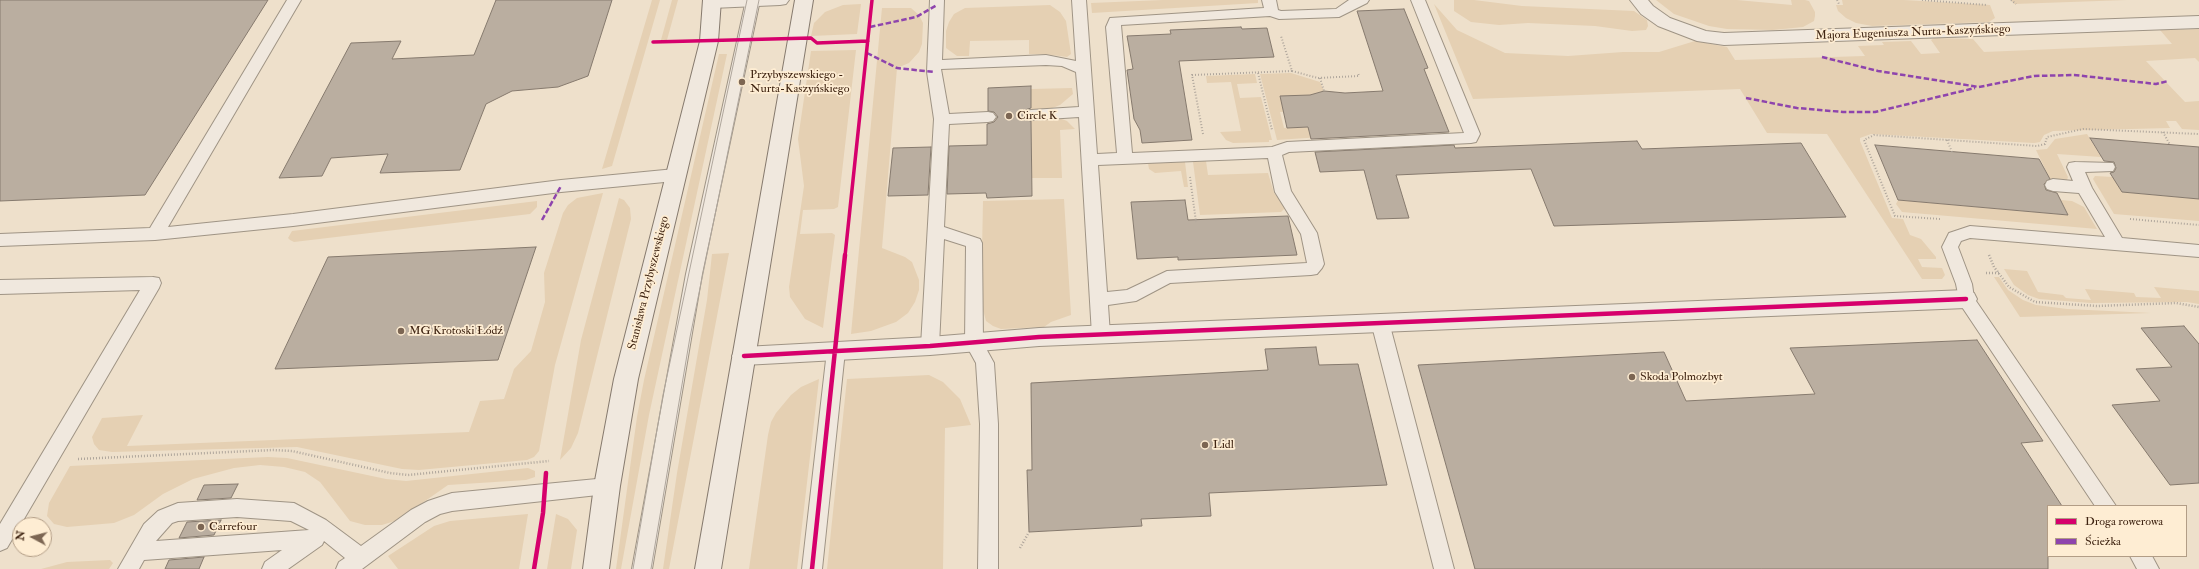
<!DOCTYPE html>
<html>
<head>
<meta charset="utf-8">
<style>
	body { margin:0 }
	#map { position:relative; width:2199px; height:569px; overflow:hidden; background:#eee0cb; font-family:"IM FELL Double Pica",serif }
	canvas { display:block }
	.legend { position:absolute; left:2047px; top:505px; width:140px; height:52px; box-sizing:border-box; background:#feedd3; border:1px solid #b29d86; margin:0; padding:5px 7px; list-style:none; font-size:12px; color:#3f2412 }
	.legend li { display:flex; align-items:center; gap:8px; height:20px }
	.legend b { width:20px; border:1px solid #b29d86 }
	.north { position:absolute; left:12px; top:517px; width:40px; height:40px; box-sizing:border-box; background:#feedd3; border:1px solid #b29d86; border-radius:50%; rotate:277deg; font-size:11px; font-weight:700; line-height:16px; text-align:center; color:#3f2412 }
	.north::after { content:''; display:block; margin:auto; width:14px; height:18px; background:#7c6653; clip-path:polygon(50% 0,100% 100%,50% 72%,0 100%) }
</style>
</head>
<body>
<div id="map">
<canvas width="2199" height="569"></canvas>
<ul class="legend">
<li><b style="height:5px;background:#d6006c"></b>Droga rowerowa</li>
<li><b style="height:5px;background:#8e44ad"></b>Ścieżka</li>
</ul>
<div class="north">N</div>
</div>
<script>
const c = document.querySelector('canvas').getContext('2d');
c.lineJoin = 'round';
function paint(path, color) { c.fillStyle = color; c.fill(path, 'evenodd'); }
const toPath = rows => new Path2D(rows.map(r => 'M' + r).join(''));
function strokePath(path, color, width, dash) { c.strokeStyle = color; c.lineWidth = width; c.lineCap = dash ? 'butt' : 'round'; c.setLineDash(dash || []); c.stroke(path); }
function drawText(font, color, halo, rows, align = 'center') {
  c.font = font + ' "IM FELL Double Pica",serif'; c.lineWidth = 3.5; c.setLineDash([]); c.textBaseline = 'middle'; c.strokeStyle = halo; c.fillStyle = color; for (const [text, x, y, turn = 0] of rows) {
    c.save(); c.translate(x, y); c.rotate((+turn || 0) * Math.PI / 180); c.textAlign = isNaN(turn) ? turn : align; if (halo) c.strokeText(text, 0, 0); c.fillText(text, 0, 0); c.restore();
  }
}
paint(toPath([
	[652,0,660,0,612,166,602,169],
	[672,0,678,0,667,40,661,40],
	[1163,0,1258,0,1258,3,1092,13,1091,3],
	[1454,0,1474,0,1522,6,1634,11,1647,20,1648,26,1646,30,1632,31,1595,26,1528,23,1499,25,1471,22,1454,11],
	[1656,0,1737,0,1792,5,1791,0,1805,0,1809,1,1815,12,1815,16,1814,21,1803,27,1773,30,1727,29,1709,26,1674,14],
	[1842,0,1904,0,1990,5,1995,18,1989,22,1872,26,1856,23,1846,18,1838,11,1836,5,1843,5],
	[2011,0,2127,0,2014,4],
	[861,4,857,34,811,36,814,23,825,12,843,5],
	[1434,4,1457,30,1505,53,1568,56,1623,52,1659,52,1695,41,1727,47,1735,60,1865,56,1858,46,1884,45,1882,42,1911,41,1921,54,1940,53,1931,40,1934,38,1973,39,1984,52,2172,44,2160,30,2199,29,2199,62,2195,58,2146,61,2185,102,2199,101,2199,130,2182,129,2176,121,2166,121,2170,128,2053,131,2044,135,2040,142,2034,143,1871,134,1860,138,1860,141,1892,218,1903,219,1910,235,1921,239,1936,257,1936,259,1918,259,1922,267,1942,268,1945,275,1942,279,1922,279,1827,134,1767,133,1740,89,1473,99],
	[1050,5,1060,12,1066,21,1071,54,1067,57,1044,54,1029,54,1029,40,970,41,969,56,957,56,946,48,946,31,949,22,954,14,965,8],
	[882,8,911,8,919,15,923,23,922,44,919,52,909,63,897,68,882,248,905,257,912,262,919,280,919,290,915,302,908,313,896,322,871,331,851,334],
	[856,50,838,207,834,209,803,210,800,234,832,233,835,235,823,328,805,319,790,297,789,287,804,186,798,139,811,51],
	[719,54,727,54,649,415,621,569,616,569,637,417,644,380],
	[1291,73,1320,82,1324,91,1317,93,1319,96,1295,96,1283,112,1280,112,1284,128,1317,127,1321,137,1277,140,1260,74],
	[1255,74,1257,83,1237,84,1240,98,1261,97,1272,140,1269,140,1269,142,1233,143,1226,140,1220,132,1241,131,1231,82,1207,83,1206,76],
	[1072,88,1073,94,1060,105,1050,109,1031,109,1031,89],
	[1031,119,1062,119,1067,121,1075,129,1060,130,1062,178,1032,178],
	[2087,134,2101,157,2057,154,2068,177,2067,180,2061,182,2051,181,2036,150,2047,149,2055,139],
	[1206,161,1208,175,1268,173,1274,193,1286,207,1281,212,1200,215,1193,162],
	[1185,162,1188,187,1184,187,1181,171,1155,173,1149,169,1148,163],
	[2095,176,2113,177,2122,192,2199,199,2199,221,2114,214,2093,179],
	[603,193,555,365,539,451,534,457,527,460,419,470,402,469,297,447,112,452,99,450,94,444,92,437,102,418,143,415,127,446,469,432,480,401,504,399,514,369,531,351,545,302,544,273,563,213,568,205,577,198],
	[619,198,624,200,630,208,631,219,578,433,571,448,560,460,581,340],
	[1064,199,1071,315,1051,322,1044,327,1001,329,993,326,986,321,981,302,983,201],
	[1898,200,2068,215,2061,200,2072,201,2084,207,2097,229,1902,212,1896,204],
	[537,201,537,207,530,214,294,242,290,240,288,238,292,231],
	[729,253,669,569,663,569,677,473,707,300,712,254],
	[2004,269,2027,271,2038,292,2063,295,2066,298,2091,300,2085,289,2134,293,2136,297,2161,298,2154,287,2199,291,2199,304,2187,302,2091,303,2039,299,2028,295,2014,285],
	[1994,277,1999,277,2008,290,2023,300,2036,305,2067,309,2151,313,2020,317],
	[929,375,943,382,960,399,971,425,945,428,943,569,827,569,847,379],
	[819,379,797,569,749,569,768,435,771,422,776,413,791,395,801,387],
	[268,457,287,458,386,479,406,481,528,468,535,471,535,477,526,480,448,485,398,520,382,525,365,525,350,521,320,482,305,472,284,467,260,465,234,468,193,479,163,494,134,515,114,523,67,527,54,524,47,516,49,503,70,466],
	[528,514,519,569,398,569,388,556,434,526,450,521],
	[556,514,568,519,577,530,571,569,547,569],
	[110,560,113,563,109,569,41,569,67,562]
]), '#e5d0b3');
const building = toPath([
	[0,0,268,0,145,195,0,201,0,0],
	[496,0,612,0,588,76,558,87,512,91,486,104,460,170,380,173,388,154,331,158,322,176,279,178,351,43,401,41,392,59,474,55,496,0],
	[1404,9,1428,68,1424,69,1449,132,1311,139,1308,127,1287,128,1280,96,1310,95,1324,91,1345,93,1383,91,1357,11,1404,9],
	[1241,27,1242,29,1267,28,1274,57,1179,61,1192,140,1142,143,1140,130,1134,119,1127,70,1133,69,1127,36,1171,34,1170,30,1241,27],
	[1031,86,1031,108,1025,110,1023,116,1026,120,1031,121,1032,196,987,198,986,193,947,194,949,146,987,145,987,124,994,122,998,117,994,112,988,111,988,88,1031,86],
	[2090,138,2199,147,2199,199,2122,192,2110,173,2114,172,2116,168,2114,162,2104,161,2090,138],
	[1637,141,1642,149,1801,143,1846,217,1554,226,1531,169,1396,175,1409,218,1377,219,1364,170,1320,172,1315,152,1454,145,1455,148,1637,141],
	[1875,145,2039,159,2050,179,2044,184,2046,190,2057,193,2068,215,1898,200,1875,145],
	[931,147,928,195,888,196,893,148,931,147],
	[1185,200,1188,220,1288,216,1297,255,1203,259,1178,260,1178,257,1137,259,1131,202,1185,200],
	[536,247,498,360,275,369,328,257,536,247],
	[2184,326,2199,344,2199,483,2170,485,2112,405,2160,401,2136,369,2172,367,2141,328,2184,326],
	[1977,340,2043,441,2021,443,2062,506,2048,506,2048,569,1475,569,1418,365,1664,352,1686,401,1815,394,1790,348,1977,340],
	[1316,347,1319,365,1358,364,1387,485,1209,493,1211,516,1141,519,1142,526,1029,532,1027,470,1032,470,1031,383,1268,370,1265,349,1316,347],
	[238,484,231,498,197,500,204,485,238,484],
	[221,520,214,535,179,538,187,522,221,520],
	[204,557,199,569,165,569,169,560,204,557]
]);
paint(building, '#baaea0');
strokePath(building, '#867a6e', 1);
const service = toPath([
	[287,0,301,0,168,227,293,214,561,180,675,169,681,171,683,175,681,179,675,181,561,192,293,226,155,240,0,246,0,234,150,228,287,0],
	[746,0,760,0,702,274,652,569,632,569,686,274,746,0],
	[930,0,944,0,942,60,1046,55,1076,61,1072,0,1086,0,1097,154,1117,153,1106,27,1110,18,1264,8,1262,0,1276,0,1278,10,1281,11,1336,9,1349,0,1369,0,1367,3,1339,17,1279,19,1270,16,1121,25,1132,153,1272,147,1287,142,1464,133,1411,0,1425,0,1480,134,1476,142,1471,143,1289,152,1282,155,1291,191,1317,233,1324,264,1322,268,1317,274,1311,275,1170,283,1136,301,1108,305,1110,335,1107,340,1101,342,1095,340,1092,335,1079,117,1031,120,1026,119,1024,115,1026,111,1031,110,1079,107,1076,72,1062,66,1046,65,941,69,949,114,988,112,993,113,996,117,993,121,988,122,949,124,944,227,980,239,982,243,983,343,994,363,998,424,998,569,978,569,980,424,976,363,965,343,966,246,944,239,939,346,936,351,930,353,924,351,921,346,934,119,927,72,930,0],
	[1268,158,1275,192,1301,234,1307,263,1167,271,1127,290,1107,292,1098,165,1268,158],
	[2075,162,2113,163,2115,167,2113,171,2085,172,2092,188,2122,238,2199,245,2199,257,1970,238,1961,241,1958,247,1972,284,1974,298,2116,506,2095,506,1960,304,1956,284,1942,247,1949,233,1970,226,2105,237,2079,193,2053,191,2047,189,2045,185,2047,181,2053,179,2073,181,2067,167,2069,163,2075,162],
	[153,277,159,278,161,283,159,288,7,548,0,551,0,524,140,290,0,294,0,280,153,277],
	[1380,315,1386,317,1389,322,1454,569,1434,569,1371,322,1374,317,1380,315],
	[836,344,842,346,845,351,822,569,802,569,827,351,830,346,836,344],
	[607,478,614,480,617,486,614,492,607,494,452,511,440,514,425,522,362,569,336,569,339,562,345,558,324,541,322,545,288,569,262,569,265,562,282,550,144,560,139,569,118,569,144,524,158,511,178,503,237,499,294,503,326,520,361,546,411,510,428,501,452,493,607,478],
	[237,517,291,521,309,530,156,541,172,523,178,521,237,517],
	[2130,556,2152,556,2159,569,2137,569,2130,556]
]);
const minor = toPath([
	[705,0,789,0,786,4,780,5,712,8,706,7,703,3,705,0],
	[1630,0,1648,0,1653,6,1670,18,1706,31,1724,33,2199,16,2199,28,1724,45,1697,41,1658,26,1641,14,1630,0],
	[1966,290,1974,293,1977,299,1974,305,1966,308,1039,346,930,355,744,365,736,363,732,356,736,349,744,347,930,337,1039,328,1966,290]
]);
const secondary = toPath([
	[703,0,721,0,718,41,638,379,620,486,609,569,583,569,594,486,614,379,700,41,703,0],
	[795,0,813,0,721,569,695,569,795,0]
]);
strokePath(service, '#9f9485', 2);
strokePath(minor, '#9f9485', 2);
strokePath(secondary, '#867a6e', 2);
strokePath(toPath([
	[1837,0,1839,4],
	[1922,0,1987,5],
	[2011,0,2016,4],
	[1292,71,1318,78,1359,76,1358,73],
	[1258,73,1272,130],
	[1320,78,1324,91],
	[2163,132,2170,145],
	[1203,134,1192,75,1292,71,1281,36],
	[1947,140,1952,152],
	[1190,177,1196,222],
	[1940,219,1895,216,1864,140,1874,135,2037,146,2045,144,2047,137,2083,129,2199,134],
	[2130,219,2199,225]
]), '#afa69c', 2, [1, 2]);
strokePath(toPath([
	[1989,255,1994,267,2009,287,2035,302,2097,306,2176,303,2199,307],
	[1986,273,1999,273],
	[78,459,273,450,292,451,390,473,408,475,549,461],
	[1020,548,1029,532]
]), '#afa69c', 2.5, [1, 2]);
paint(service, '#f0e8de');
paint(minor, '#f0e8de');
paint(secondary, '#f0e8de');
strokePath(toPath([
	[633,569,663,395,747,0],
	[651,569,690,337,759,0]
]), '#afa69c', 1);
strokePath(toPath([
	[870,27,916,17,937,5],
	[867,53,897,68,934,72],
	[1822,57,1878,71,1979,87,2034,76,2074,75,2156,84,2168,81],
	[1746,98,1797,108,1843,112,1875,112,1975,88],
	[542,220,561,186]
]), '#8e44ad', 2.5, [5.5, 2.5]);
strokePath(toPath([
	[653,42,811,38,817,43,868,41],
	[845,256,872,0]
]), '#d6006c', 3.5);
strokePath(toPath([
	[744,356,930,346,1039,337,1966,299],
	[534,569,543,513,546,473],
	[812,569,845,255]
]), '#d6006c', 4.5);
for (const [x, y, r, color] of [
	[742,82,4,"#7c6653"],
	[1009,116,4,"#7c6653"],
	[401,331,4,"#7c6653"],
	[1632,377,4,"#7c6653"],
	[1205,445,4,"#7c6653"],
	[201,527,4,"#7c6653"]
]) { const dot = new Path2D(); dot.arc(x, y, r, 0, 2 * Math.PI); c.fillStyle = color; c.fill(dot); strokePath(dot, '#feedd3', 1.5); }
drawText('12px', '#3f2412', '#feedd3', [
	["Majora Eugeniusza Nurta-Kaszyńskiego",1913,33,-2],
	["Stanisława Przybyszewskiego",649,283,-76]
]);
drawText('12px', '#3f2412', '#feedd3', [
	["Przybyszewskiego -",750,75],
	["Nurta-Kaszyńskiego",750,89],
	["Circle K",1017,116],
	["MG Krotoski Łódź",409,331],
	["Skoda Polmozbyt",1640,377],
	["Lidl",1213,445],
	["Carrefour",209,527]
], 'left');
</script>
</body>
</html>
